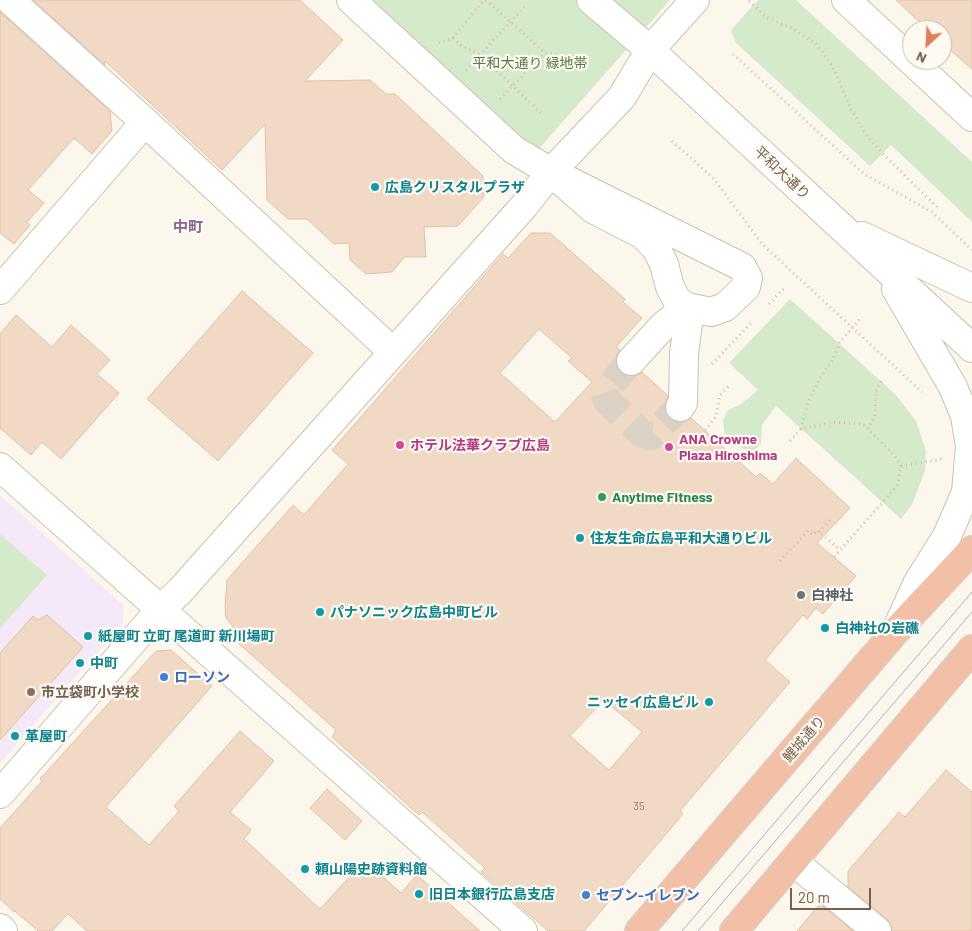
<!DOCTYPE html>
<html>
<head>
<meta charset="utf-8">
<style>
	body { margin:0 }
	#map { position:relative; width:972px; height:931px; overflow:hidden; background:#fcf7ec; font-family:Barlow,sans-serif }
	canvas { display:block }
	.north { position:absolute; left:902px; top:20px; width:50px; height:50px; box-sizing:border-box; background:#fefaf2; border:1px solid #c8bcb1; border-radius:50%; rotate:205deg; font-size:14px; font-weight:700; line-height:20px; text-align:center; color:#77604f }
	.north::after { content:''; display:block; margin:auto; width:18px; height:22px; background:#de8058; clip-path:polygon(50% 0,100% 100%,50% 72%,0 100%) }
	.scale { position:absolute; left:790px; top:888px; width:81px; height:22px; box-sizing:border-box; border:2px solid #77604f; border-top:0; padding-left:6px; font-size:15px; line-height:18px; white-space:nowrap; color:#77604f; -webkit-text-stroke:4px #fefaf2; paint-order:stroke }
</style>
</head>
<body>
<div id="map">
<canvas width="972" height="931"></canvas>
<div class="north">N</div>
<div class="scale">20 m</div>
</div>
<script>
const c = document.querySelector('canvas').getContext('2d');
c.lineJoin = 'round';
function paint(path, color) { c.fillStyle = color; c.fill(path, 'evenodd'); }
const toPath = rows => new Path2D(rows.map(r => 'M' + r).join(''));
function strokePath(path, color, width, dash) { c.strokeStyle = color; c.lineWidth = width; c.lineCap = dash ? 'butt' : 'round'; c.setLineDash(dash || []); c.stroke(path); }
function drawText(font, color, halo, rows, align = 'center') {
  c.font = font + ' Barlow,"Noto Sans JP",sans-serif'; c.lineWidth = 4.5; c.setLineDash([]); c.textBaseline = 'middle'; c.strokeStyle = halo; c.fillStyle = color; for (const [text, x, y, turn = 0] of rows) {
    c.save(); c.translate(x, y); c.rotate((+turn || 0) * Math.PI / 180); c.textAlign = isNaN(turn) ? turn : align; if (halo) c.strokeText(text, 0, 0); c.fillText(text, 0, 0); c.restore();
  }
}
paint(toPath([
	[0,495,123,605,123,623,0,763]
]), '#f4e8f9');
paint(toPath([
	[367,0,670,0,537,151,509,131],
	[758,0,796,0,972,162,972,222,891,145,870,166,736,43,731,30],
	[790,299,896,395,916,421,926,451,925,470,912,505,901,519,776,406,762,425,761,443,756,450,746,450,732,442,724,432,723,420,728,410,740,405,758,390,729,363],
	[0,534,47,575,0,628]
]), '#d5eaca');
const building = toPath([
	[33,0,300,0,343,40,305,81,370,80,386,94,395,94,483,176,484,197,458,226,424,227,426,257,405,257,392,272,366,274,350,260,349,243,334,244,307,219,288,219,267,200,265,124,222,170,105,61,105,65,33,0],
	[896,0,972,0,972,69,942,43,942,30,928,30,896,0],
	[0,12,110,111,112,131,92,154,74,138,28,190,44,203,27,222,30,225,14,244,0,233,0,12],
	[531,233,550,233,625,299,623,302,642,318,616,347,620,350,616,357,616,365,620,372,627,376,635,376,642,372,668,396,664,406,666,414,670,419,679,423,691,418,756,477,760,473,773,484,796,458,850,508,817,543,856,576,823,614,816,608,807,619,803,615,765,660,790,682,680,811,683,814,584,931,548,931,481,872,485,868,422,812,419,815,332,737,336,730,228,634,234,628,226,618,225,607,227,580,293,505,304,515,348,464,332,450,503,254,508,258,531,233],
	[539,329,572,358,568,361,592,382,555,422,500,373,539,329],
	[604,700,642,732,609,770,570,736,604,700],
	[242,291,313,353,218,461,147,399,242,291],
	[16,315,52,347,71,325,110,360,97,374,119,393,61,459,42,442,31,455,0,428,0,334,16,315],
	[47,615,83,647,0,740,0,653,33,616,38,620,47,615],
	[171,650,212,686,106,807,149,845,179,811,174,806,240,731,274,761,230,812,251,830,244,839,320,909,365,860,401,893,417,875,480,931,87,931,68,914,52,931,38,931,15,911,14,912,0,899,0,828,42,781,40,779,156,651,171,650],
	[946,770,972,792,972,931,892,931,887,919,848,887,848,871,899,812,905,817,946,770],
	[327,789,362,821,345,840,310,808,327,789],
	[818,906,823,906,853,931,797,931,818,906]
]);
paint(building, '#f0d9c5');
strokePath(building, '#e2c1a6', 1);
strokePath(toPath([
	[631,361,604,392,607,401,642,434,651,436,680,407]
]), '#dbd1c5', 28, [28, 14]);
const minor = toPath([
	[10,0,145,122,393,352],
	[351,0,514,150,551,172,742,267,748,278,746,287,725,307,711,312,687,307,677,300,670,287,664,264,656,248,643,235,593,209,551,172],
	[591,0,650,50,972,348],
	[846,0,972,117],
	[862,236,972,288],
	[896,289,953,387,965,416,970,446,966,492,947,536,917,584,898,626],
	[0,290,145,122],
	[631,361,664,325,687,307],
	[680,407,683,403,684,354,688,323,695,309],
	[0,467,523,931],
	[0,794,160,610,180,591,524,206,551,172,622,97,650,50,695,0],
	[793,861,877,931],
	[0,928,3,931]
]);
const highway = toPath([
	[639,931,895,632,972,550],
	[734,931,972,649]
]);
strokePath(minor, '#cec0b1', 30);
strokePath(highway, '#d9d2ce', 30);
strokePath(toPath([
	[486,0,545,53],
	[749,1,766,17,792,28,816,44,832,65,851,109,865,133,883,154,937,207],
	[453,38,461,45,480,55,542,114],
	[439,43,453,38,484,0],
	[733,54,864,174,932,212,972,250],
	[466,70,527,4],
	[500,99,545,53,582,58],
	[672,141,714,179,762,244,922,392],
	[769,304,786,286],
	[712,364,751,323],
	[801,429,808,402,821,376,834,358,839,343,861,318],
	[868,429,875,416,876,391,883,378],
	[705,430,716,417,720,395,729,386],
	[790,441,801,429,833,422,863,424,894,455,901,466,897,486,834,557],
	[901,466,942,459],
	[819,532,831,519],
	[780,561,808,531,813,535,817,530,840,550]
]), '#d6bca7', 3, [1, 4]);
strokePath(minor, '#fff', 28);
strokePath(highway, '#f2c0a7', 28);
strokePath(toPath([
	[682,931,972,592],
	[698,931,972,612]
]), '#bba9c7', 1);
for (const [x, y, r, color] of [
	[375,187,5,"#0f9aa8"],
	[400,445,5,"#d1479c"],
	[669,447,5,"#d1479c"],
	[602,497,5,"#2e9e5b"],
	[580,538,5,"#0f9aa8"],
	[801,595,5,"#6b7280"],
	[320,612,5,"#0f9aa8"],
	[825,628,5,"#0f9aa8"],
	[88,636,5,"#0f9aa8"],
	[80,663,5,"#0f9aa8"],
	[164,677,5,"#3f7fe0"],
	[31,692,5,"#8d6e63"],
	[709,702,5,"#0f9aa8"],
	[15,736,5,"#0f9aa8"],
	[305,869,5,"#0f9aa8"],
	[419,894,5,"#0f9aa8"],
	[586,895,5,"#3f7fe0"]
]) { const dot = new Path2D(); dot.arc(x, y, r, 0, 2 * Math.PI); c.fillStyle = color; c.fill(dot); strokePath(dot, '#fefaf2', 2); }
drawText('11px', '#957e6c', null, [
	["35",639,806]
]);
drawText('14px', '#537b47', '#fefaf2', [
	["平和大通り 緑地帯",530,63]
]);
drawText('14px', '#77604f', '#fefaf2', [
	["平和大通り",782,173,43],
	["鯉城通り",804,739,-49]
]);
drawText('bold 14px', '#0d838f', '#fefaf2', [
	["広島クリスタルプラザ",385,187],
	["住友生命広島平和大通りビル",590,538],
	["パナソニック広島中町ビル",330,612],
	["白神社の岩礁",835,628],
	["紙屋町 立町 尾道町 新川場町",98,636],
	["中町",90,663],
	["ニッセイ広島ビル",699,702,"right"],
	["革屋町",25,736],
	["頼山陽史跡資料館",315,869],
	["旧日本銀行広島支店",429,894]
], 'left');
drawText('bold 14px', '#b23c85', '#fefaf2', [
	["ANA Crowne",679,439],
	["Plaza Hiroshima",679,455],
	["ホテル法華クラブ広島",410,445]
], 'left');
drawText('bold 14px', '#27864d', '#fefaf2', [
	["Anytime Fitness",612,497]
], 'left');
drawText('bold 14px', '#5b616d', '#fefaf2', [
	["白神社",811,595]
], 'left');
drawText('bold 14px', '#366cbe', '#fefaf2', [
	["ローソン",174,677],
	["セブン-イレブン",596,895]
], 'left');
drawText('bold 14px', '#785e54', '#fefaf2', [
	["市立袋町小学校",41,692]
], 'left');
drawText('bold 15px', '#876792', '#fefaf2', [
	["中町",188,227]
]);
</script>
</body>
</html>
